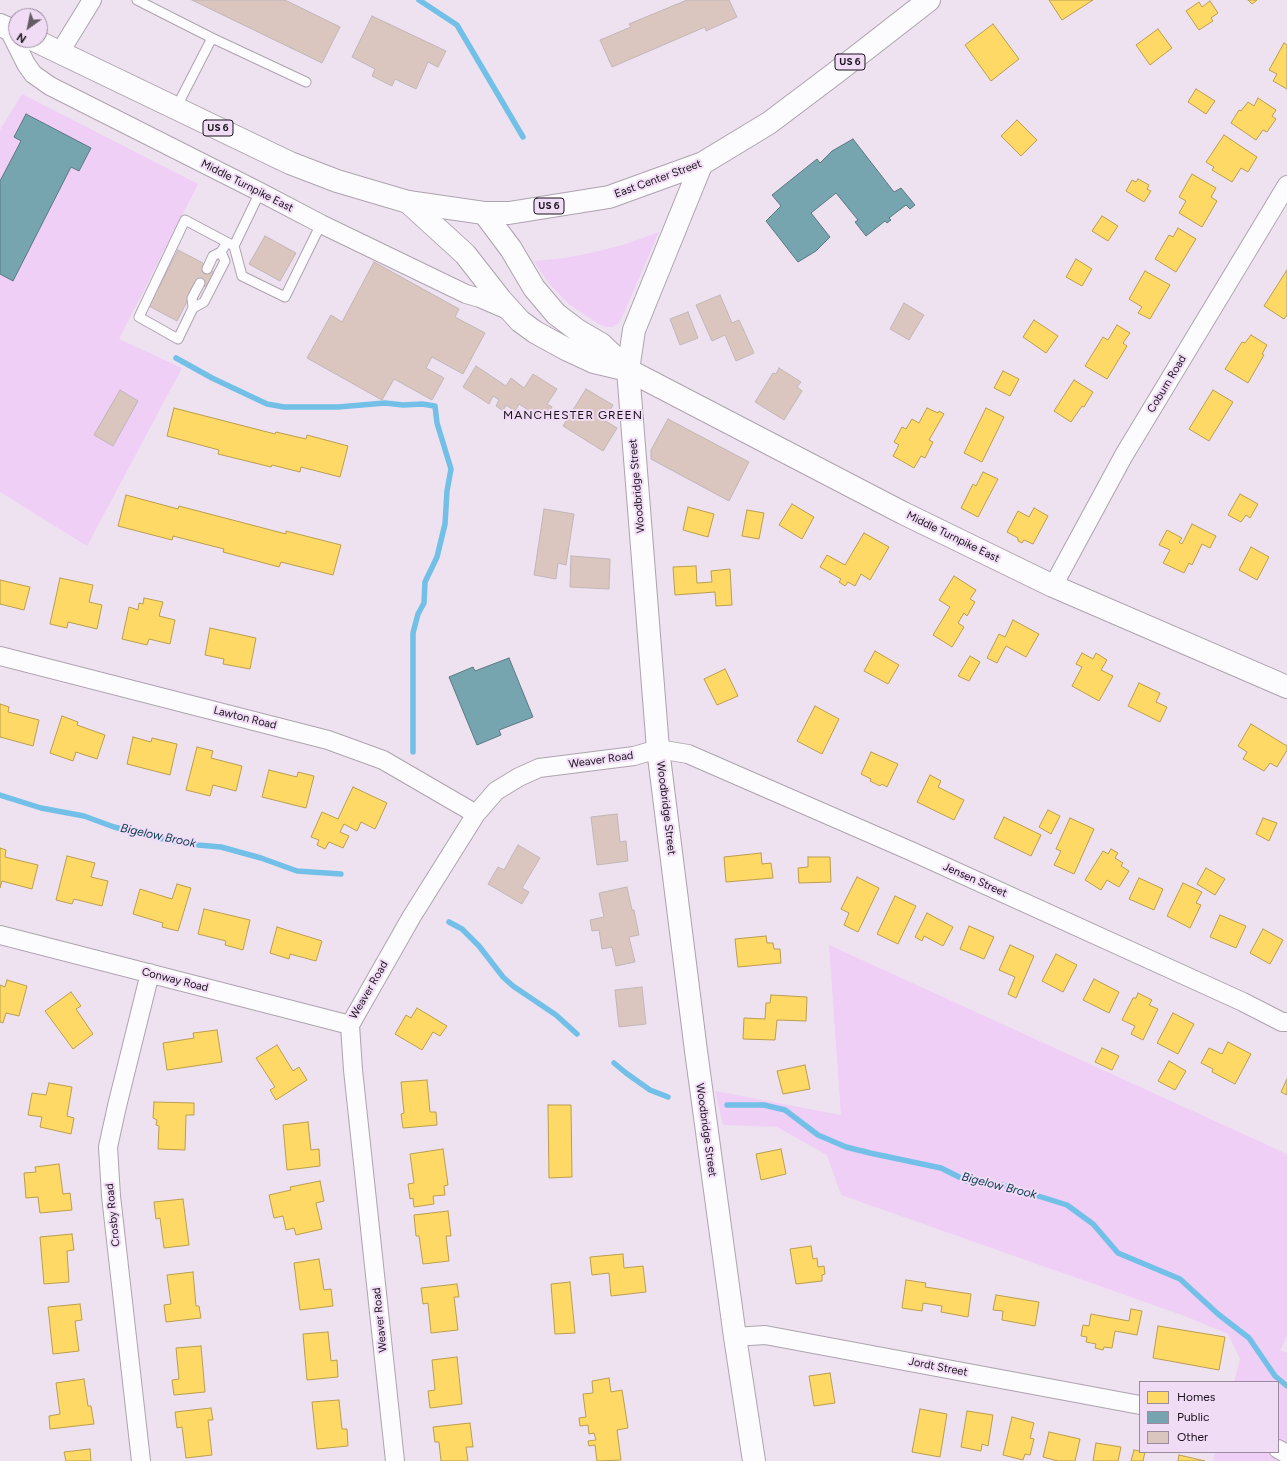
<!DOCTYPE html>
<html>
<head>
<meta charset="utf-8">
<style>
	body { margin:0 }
	#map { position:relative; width:1287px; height:1461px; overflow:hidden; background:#eee2f0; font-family:Figtree,sans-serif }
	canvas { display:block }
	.legend { position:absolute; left:1139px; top:1381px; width:140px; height:72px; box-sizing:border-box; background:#f1dcf6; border:1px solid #9a8b9e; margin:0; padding:5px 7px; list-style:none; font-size:12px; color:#18111a }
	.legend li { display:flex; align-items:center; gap:8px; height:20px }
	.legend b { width:20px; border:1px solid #9a8b9e }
	.north { position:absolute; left:8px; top:8px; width:40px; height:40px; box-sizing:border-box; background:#f1dcf6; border:1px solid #9a8b9e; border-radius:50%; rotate:213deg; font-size:11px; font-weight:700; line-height:16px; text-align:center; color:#18111a }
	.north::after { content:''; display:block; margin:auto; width:14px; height:18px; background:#635a65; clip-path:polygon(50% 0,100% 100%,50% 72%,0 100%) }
</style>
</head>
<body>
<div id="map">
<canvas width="1287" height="1461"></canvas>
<ul class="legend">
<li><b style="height:11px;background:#ffd966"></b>Homes</li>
<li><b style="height:11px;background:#76a5af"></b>Public</li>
<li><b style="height:11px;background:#dac6be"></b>Other</li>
</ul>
<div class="north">N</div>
</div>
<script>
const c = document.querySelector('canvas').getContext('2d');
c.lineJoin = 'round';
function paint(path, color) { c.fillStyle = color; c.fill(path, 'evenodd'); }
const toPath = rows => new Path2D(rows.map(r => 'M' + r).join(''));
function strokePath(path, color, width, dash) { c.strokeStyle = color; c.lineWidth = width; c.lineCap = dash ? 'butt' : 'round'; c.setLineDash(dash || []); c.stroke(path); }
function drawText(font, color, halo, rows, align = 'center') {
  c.font = font + ' Figtree,sans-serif'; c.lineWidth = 4; c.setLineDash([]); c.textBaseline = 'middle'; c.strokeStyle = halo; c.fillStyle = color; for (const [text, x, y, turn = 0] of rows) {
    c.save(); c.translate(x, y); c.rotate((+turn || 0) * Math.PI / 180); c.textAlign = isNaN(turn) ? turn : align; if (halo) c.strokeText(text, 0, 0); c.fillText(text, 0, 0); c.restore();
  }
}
paint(toPath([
	[22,94,198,184,119,339,182,368,87,546,0,492,0,130],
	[659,232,620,322,613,327,606,327,597,323,570,305,550,285,534,261,565,258,595,252,626,244],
	[829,945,1287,1154,1287,1336,1280,1350,1287,1353,1287,1461,1213,1461,1215,1452,1278,1452,1278,1382,1234,1382,1240,1359,1228,1334,1182,1315,841,1195,827,1155,777,1127,723,1125,715,1091,841,1115]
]), '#efcff6');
const homes = toPath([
	[1049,0,1093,0,1062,20,1049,0],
	[1248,0,1257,0,1252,4,1248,0],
	[1210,1,1218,13,1211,18,1213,21,1199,30,1186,11,1199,2,1202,7,1210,1],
	[993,24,1019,59,991,81,965,45,993,24],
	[1158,29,1172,48,1150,65,1136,45,1158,29],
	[1284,43,1287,45,1287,89,1273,81,1277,74,1269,70,1284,43],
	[1196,89,1215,101,1206,114,1188,102,1196,89],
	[1258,98,1276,110,1272,116,1276,119,1267,132,1263,130,1256,140,1231,123,1239,110,1241,111,1248,102,1254,106,1258,98],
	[1017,120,1037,140,1021,156,1001,136,1017,120],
	[1224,135,1257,157,1248,172,1241,168,1232,182,1212,170,1214,167,1206,162,1224,135],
	[1192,174,1216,188,1211,197,1217,201,1202,227,1179,213,1186,201,1179,197,1192,174],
	[1138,179,1149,185,1147,189,1151,191,1144,202,1126,191,1132,180,1136,182,1138,179],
	[1102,216,1118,226,1108,241,1092,231,1102,216],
	[1178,228,1196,239,1176,272,1155,259,1169,235,1173,237,1178,228],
	[1076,259,1092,269,1082,286,1066,277,1076,259],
	[1287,270,1287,315,1284,319,1264,306,1287,270],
	[1145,271,1170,285,1150,319,1138,313,1142,307,1129,299,1145,271],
	[1034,320,1058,336,1046,353,1023,337,1034,320],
	[1117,325,1130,333,1123,343,1127,346,1107,379,1085,366,1103,337,1108,340,1117,325],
	[1251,335,1267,345,1262,354,1264,355,1248,383,1225,369,1242,342,1245,343,1251,335],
	[1003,371,1019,379,1010,396,994,388,1003,371],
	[1074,380,1093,392,1084,407,1082,406,1071,422,1054,411,1074,380],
	[1213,390,1233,402,1209,441,1189,429,1213,390],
	[174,408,275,434,276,432,306,439,307,435,348,446,340,477,301,467,300,472,272,465,271,467,218,454,219,450,167,436,174,408],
	[927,408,938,413,939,411,944,414,929,440,933,442,925,458,921,456,914,468,893,456,899,445,894,442,902,427,906,429,912,419,919,423,927,408],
	[986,408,1004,417,982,462,964,453,986,408],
	[983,472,998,479,978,517,961,508,973,484,976,486,983,472],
	[1240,494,1258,504,1250,518,1246,515,1241,522,1228,515,1240,494],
	[126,495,178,509,179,506,286,534,286,531,341,545,333,575,281,562,279,567,223,552,224,549,173,536,172,540,118,526,126,495],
	[792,504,814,517,802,539,779,525,792,504],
	[688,507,714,514,708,537,683,530,688,507],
	[1034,508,1048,516,1033,544,1024,540,1022,543,1018,541,1018,538,1007,532,1018,511,1029,517,1034,508],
	[747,510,764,513,759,539,742,536,747,510],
	[1192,524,1216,536,1210,548,1202,544,1192,565,1189,563,1184,573,1163,563,1170,550,1159,545,1167,530,1182,538,1179,542,1182,544,1192,524],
	[864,533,889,547,870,580,861,574,855,586,848,582,845,586,839,582,841,579,820,567,827,555,845,565,864,533],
	[1251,547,1269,557,1257,580,1239,570,1251,547],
	[696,566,697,583,712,582,711,571,730,569,732,605,716,606,715,592,675,595,673,567,696,566],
	[954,576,976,590,970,599,975,602,967,616,964,613,958,623,964,627,952,647,933,635,950,607,939,600,954,576],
	[60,578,93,585,89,602,102,605,97,629,68,622,67,628,50,624,60,578],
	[0,580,30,587,24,610,0,604,0,580],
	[144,598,163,602,159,616,175,620,170,644,149,639,147,645,122,639,129,607,138,610,139,603,143,604,144,598],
	[1013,620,1039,634,1026,657,1006,646,997,663,987,658,999,634,1005,637,1013,620],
	[210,628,256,638,250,669,223,664,224,659,205,655,210,628],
	[875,651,899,665,888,684,864,671,875,651],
	[1082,653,1093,659,1096,653,1107,660,1101,670,1113,676,1099,701,1072,686,1082,667,1076,664,1082,653],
	[970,656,980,662,969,681,958,676,970,656],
	[725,669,738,696,717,705,704,679,725,669],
	[1139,683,1160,693,1156,702,1167,707,1160,722,1128,706,1139,683],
	[0,704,9,707,8,712,39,720,33,746,0,737,0,704],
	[815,706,839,719,822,754,797,741,815,706],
	[62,716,78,722,77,725,105,735,97,759,76,752,73,761,50,753,62,716],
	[1251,724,1287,746,1287,750,1277,767,1270,763,1264,771,1243,759,1247,752,1238,746,1251,724],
	[133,737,151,742,152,738,177,744,170,775,127,764,133,737],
	[197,747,213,751,211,758,242,766,236,791,213,785,210,796,186,790,197,747],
	[871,752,898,764,887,787,882,784,880,786,870,781,871,779,861,774,871,752],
	[269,770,297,777,298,772,314,776,306,808,262,797,269,770],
	[930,775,941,781,938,787,964,800,954,820,917,802,930,775],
	[353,787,387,803,375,829,361,822,357,831,344,824,340,832,349,836,343,848,329,842,325,849,317,845,319,840,311,837,322,812,338,819,353,787],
	[1048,810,1060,816,1051,834,1039,827,1048,810],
	[1004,817,1041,835,1031,856,994,838,1004,817],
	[1070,818,1094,829,1074,874,1054,865,1061,851,1056,849,1070,818],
	[1263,818,1277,823,1269,841,1256,834,1263,818],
	[0,848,6,850,5,857,38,865,32,889,2,881,0,888,0,848],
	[1111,849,1118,853,1115,858,1123,863,1121,866,1129,871,1119,887,1107,880,1101,890,1085,880,1103,851,1108,854,1111,849],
	[761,853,762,864,771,863,773,878,726,882,724,857,761,853],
	[67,856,95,863,91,877,108,881,102,906,74,899,72,904,56,900,67,856],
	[808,857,830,857,831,882,799,883,798,868,808,867,808,857],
	[1206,868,1225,879,1215,895,1197,884,1206,868],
	[857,877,879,888,858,932,844,925,849,913,841,909,857,877],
	[1139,878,1163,889,1154,910,1129,899,1139,878],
	[1183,883,1202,892,1196,903,1201,905,1190,928,1167,916,1183,883],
	[177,884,191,888,178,931,162,927,163,923,133,914,140,889,172,899,177,884],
	[895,896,916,906,898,944,877,934,895,896],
	[204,909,250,920,243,950,225,945,226,941,198,934,204,909],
	[927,913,953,927,943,946,924,936,922,941,915,937,927,913],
	[1220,915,1246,926,1236,948,1210,937,1220,915],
	[969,926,994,937,984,959,960,949,969,926],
	[277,927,322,941,316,961,290,954,289,959,270,953,277,927],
	[1263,929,1283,940,1270,964,1250,953,1263,929],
	[766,936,767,943,773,943,774,949,780,949,781,963,738,967,735,939,766,936],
	[1010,945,1034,956,1016,998,1008,994,1015,977,999,970,1010,945],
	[1056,954,1077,965,1063,992,1042,981,1056,954],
	[1094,979,1119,992,1109,1013,1083,1000,1094,979],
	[7,980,27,986,19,1016,6,1013,3,1023,0,1022,0,985,5,987,7,980],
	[71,992,81,1006,76,1009,93,1034,73,1049,45,1011,71,992],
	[1138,993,1152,1000,1149,1005,1158,1009,1143,1040,1131,1034,1135,1026,1122,1020,1133,998,1136,998,1138,993],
	[771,995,807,997,806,1021,777,1020,775,1040,743,1039,744,1018,765,1019,766,1003,770,1003,771,995],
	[417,1008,447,1026,440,1036,433,1032,422,1050,395,1034,406,1015,411,1018,417,1008],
	[1173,1013,1194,1024,1178,1054,1157,1043,1173,1013],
	[217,1030,222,1062,167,1070,163,1043,194,1038,193,1033,217,1030],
	[1228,1042,1251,1054,1235,1084,1212,1072,1213,1069,1201,1063,1209,1048,1222,1054,1228,1042],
	[277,1045,293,1071,299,1067,307,1080,276,1100,270,1090,275,1087,256,1058,277,1045],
	[1102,1048,1119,1056,1112,1070,1095,1062,1102,1048],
	[1169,1061,1186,1071,1175,1090,1158,1081,1169,1061],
	[805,1065,810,1089,783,1094,777,1071,805,1065],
	[1287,1079,1287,1095,1281,1092,1287,1079],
	[427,1080,430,1112,436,1112,437,1125,403,1128,401,1114,404,1113,401,1082,427,1080],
	[49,1083,72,1087,67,1116,74,1118,71,1134,40,1127,42,1117,28,1115,32,1093,46,1095,49,1083],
	[154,1102,194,1103,194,1115,186,1115,185,1150,158,1149,159,1126,156,1125,157,1120,153,1118,154,1102],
	[548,1105,571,1105,572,1177,549,1178,548,1105],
	[308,1122,311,1150,319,1149,320,1166,287,1170,283,1125,308,1122],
	[443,1149,448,1185,444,1186,445,1195,433,1196,434,1204,414,1207,413,1198,410,1199,408,1184,414,1183,410,1154,443,1149],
	[781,1149,786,1174,761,1180,756,1154,781,1149],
	[59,1164,63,1194,70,1193,72,1210,40,1213,38,1197,26,1198,24,1173,36,1172,35,1167,59,1164],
	[320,1181,324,1201,316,1203,322,1229,296,1235,294,1228,286,1230,283,1216,274,1218,269,1195,291,1190,290,1187,320,1181],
	[183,1199,189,1245,164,1248,160,1218,156,1219,154,1202,183,1199],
	[448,1211,451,1236,446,1236,449,1261,423,1264,419,1236,416,1236,414,1215,448,1211],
	[72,1234,74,1250,67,1251,69,1282,44,1284,40,1237,72,1234],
	[811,1246,813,1259,817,1258,818,1267,824,1266,825,1274,822,1275,822,1281,796,1284,790,1249,811,1246],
	[623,1254,624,1268,643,1266,646,1292,611,1296,609,1273,592,1275,590,1257,623,1254],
	[319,1259,324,1290,331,1289,333,1306,300,1310,294,1263,319,1259],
	[193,1272,196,1306,199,1306,201,1318,166,1322,164,1305,171,1304,167,1275,193,1272],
	[906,1280,926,1283,925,1287,971,1294,968,1317,941,1312,942,1306,923,1303,922,1311,902,1308,906,1280],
	[570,1282,575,1333,555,1334,551,1284,570,1282],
	[457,1284,459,1297,454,1297,458,1330,431,1333,428,1303,423,1304,421,1288,457,1284],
	[996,1295,1039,1302,1035,1326,1002,1320,1003,1311,993,1310,996,1295],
	[80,1304,82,1320,75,1321,79,1351,53,1354,48,1307,80,1304],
	[1131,1309,1142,1311,1137,1335,1115,1331,1112,1348,1104,1347,1103,1350,1095,1348,1096,1344,1086,1342,1087,1337,1081,1336,1083,1325,1089,1326,1091,1314,1129,1321,1131,1309],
	[1158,1326,1225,1337,1219,1370,1153,1358,1158,1326],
	[328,1332,331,1361,337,1360,338,1377,307,1380,303,1334,328,1332],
	[201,1346,205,1392,174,1395,172,1380,179,1379,176,1348,201,1346],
	[457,1357,462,1404,430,1408,428,1391,435,1390,432,1360,457,1357],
	[830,1373,835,1403,814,1406,809,1376,830,1373],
	[609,1378,611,1392,622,1390,628,1428,617,1430,621,1460,597,1461,595,1445,589,1446,588,1441,596,1440,594,1433,589,1434,588,1425,580,1426,579,1418,586,1417,583,1394,593,1393,592,1381,609,1378],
	[84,1379,88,1406,91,1406,94,1424,50,1429,49,1416,60,1414,56,1383,84,1379],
	[339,1400,342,1429,347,1429,348,1446,317,1449,312,1402,339,1400],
	[211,1408,213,1420,208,1420,212,1455,186,1458,182,1427,177,1428,175,1412,211,1408],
	[920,1409,947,1414,940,1457,912,1452,920,1409],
	[967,1411,993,1415,988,1446,982,1444,981,1451,961,1447,967,1411],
	[1012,1417,1034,1423,1030,1438,1034,1439,1030,1455,1025,1454,1023,1460,1003,1455,1012,1417],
	[470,1423,473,1447,466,1447,468,1461,441,1461,439,1442,435,1442,433,1427,470,1423],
	[1049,1432,1080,1439,1075,1461,1058,1461,1043,1457,1049,1432],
	[1096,1443,1121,1447,1118,1461,1093,1461,1096,1443],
	[90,1449,91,1461,66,1461,64,1452,90,1449],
	[1134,1450,1145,1452,1143,1461,1131,1461,1134,1450],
	[1179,1455,1205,1461,1178,1461,1179,1455]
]);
paint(homes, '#ffd966');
strokePath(homes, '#ba9d4f', 1);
const public = toPath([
	[26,114,91,148,79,171,71,167,13,281,0,274,0,181,21,141,14,137,26,114],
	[853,139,894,192,901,188,915,205,910,209,906,205,889,218,891,220,887,223,885,221,866,236,855,222,858,220,836,193,811,213,830,237,816,251,798,262,766,221,781,206,772,195,817,159,820,163,832,151,853,139],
	[509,658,533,717,499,730,501,735,477,745,449,677,473,667,475,671,509,658]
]);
paint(public, '#76a5af');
strokePath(public, '#5a7982', 1);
strokePath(toPath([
	[419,0,457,25,523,137],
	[176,358,212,378,267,404,284,407,338,407,385,403,403,405,422,404,435,406,437,423,451,469,447,491,445,524,437,557,425,582,424,603,418,614,413,633,413,752],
	[0,795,41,808,84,816,114,827,163,839,186,844,221,847,261,858,297,871,341,874],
	[449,922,462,929,479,946,503,977,513,986,556,1015,577,1034],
	[614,1063,626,1073,650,1090,668,1097],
	[727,1105,764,1105,785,1110,818,1135,846,1147,870,1153,941,1168,967,1181,1003,1185,1067,1205,1093,1224,1118,1253,1180,1279,1218,1314,1249,1338,1275,1376,1287,1386]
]), '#72c0e8', 5.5);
const building = toPath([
	[192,0,285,0,340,27,322,63,192,0],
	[687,0,729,0,737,17,706,31,705,27,612,67,600,40,631,27,629,24,687,0],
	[372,16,446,51,438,67,428,62,416,89,395,79,392,86,372,76,375,69,352,57,372,16],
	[265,236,296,253,280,281,249,264,265,236],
	[178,250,203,263,205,267,214,272,206,287,197,282,177,321,149,306,178,250],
	[374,262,459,309,455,317,485,333,463,374,432,357,426,368,444,378,432,400,394,379,382,400,307,358,331,315,342,322,374,262],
	[720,295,732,323,739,320,754,353,736,361,725,335,712,341,696,305,720,295],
	[904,303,924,315,909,340,890,329,904,303],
	[688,312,698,338,680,345,670,319,688,312],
	[476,366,506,386,511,378,524,388,533,374,557,389,547,404,552,407,544,420,519,404,515,411,506,405,503,411,496,406,499,400,493,396,489,404,463,387,476,366],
	[779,368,801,382,797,387,802,391,784,420,755,402,773,373,776,374,779,368],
	[586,389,613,405,604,420,617,428,603,451,563,426,586,389],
	[120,390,138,401,113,446,94,435,120,390],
	[668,419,749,462,729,501,651,459,651,450,668,419],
	[544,509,574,514,566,565,558,563,556,579,534,575,544,509],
	[571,556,610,559,609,589,570,587,571,556],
	[617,814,620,842,626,841,628,861,597,865,591,817,617,814],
	[518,845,540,858,522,888,529,892,522,904,488,884,498,867,504,870,518,845],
	[627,887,632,910,634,910,639,935,629,937,635,962,616,966,612,947,602,949,599,930,592,931,590,920,604,917,599,893,627,887],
	[642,987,646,1024,619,1027,615,990,642,987]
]);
paint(building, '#dac6be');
strokePath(building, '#c0b6b8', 1);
const lane = toPath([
	[137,0,212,38],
	[176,108,212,38,306,82],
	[260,192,234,246,242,276,285,297,321,224],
	[221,252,225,261,204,302,193,308,178,339,139,317,185,220,234,246],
	[207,269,213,256,221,252,224,247],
	[193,308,192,298,200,283]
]);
const street = toPath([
	[8,28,26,64,33,74,50,86,260,192,321,224,466,294,480,298,510,311],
	[60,52,92,0],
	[1053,586,1124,455,1287,185],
	[0,656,328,740,383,760,476,814],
	[0,935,350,1025],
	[735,1337,765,1335,1140,1405],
	[1278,1449,1287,1454],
	[141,1461,111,1196,108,1147,117,1106,150,973],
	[395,1461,353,1070,350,1025,412,916,476,814,496,791,519,777,539,768,634,756,658,749,688,754,913,852,1243,1002,1282,1022,1287,1022]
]);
const secondary = toPath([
	[701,165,634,330,628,370,658,749,696,1051,735,1337,754,1461],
	[408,202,465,254,501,300,520,321,535,332,566,349,594,362,628,370,903,513,1053,586,1287,687],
	[484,213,511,249,534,288,556,314,577,330,601,344,628,370]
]);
const primary = toPath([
	[0,25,16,32],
	[34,40,290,163,337,181,408,202,484,213,509,213,609,197,703,163,769,123,834,74,929,0]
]);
strokePath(lane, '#ada3af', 11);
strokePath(street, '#ada3af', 20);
strokePath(secondary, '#ada3af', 24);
strokePath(primary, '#ada3af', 24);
strokePath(lane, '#fcfbfd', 9);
strokePath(street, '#fcfbfd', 18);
strokePath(secondary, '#fcfbfd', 22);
strokePath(primary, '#fcfbfd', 22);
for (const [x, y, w] of [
	[850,62,30],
	[218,128,30],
	[549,206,30]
]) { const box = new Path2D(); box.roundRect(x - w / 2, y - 8, w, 16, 3); c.fillStyle = '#f1dcf6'; c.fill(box); strokePath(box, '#18111a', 1); }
drawText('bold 10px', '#18111a', null, [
	["US 6",850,62],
	["US 6",218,128],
	["US 6",549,206]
]);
drawText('11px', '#18111a', '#f1dcf6', [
	["East Center Street",658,179,-20],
	["Middle Turnpike East",247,186,27],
	["Coburn Road",1167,384,-59],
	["Woodbridge Street",637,486,-95],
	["Middle Turnpike East",953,537,26],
	["Lawton Road",245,718,14],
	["Weaver Road",601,760,-8],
	["Woodbridge Street",666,808,83],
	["Jensen Street",975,880,24],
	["Conway Road",175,980,14],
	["Weaver Road",369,990,-60],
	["Woodbridge Street",706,1130,82],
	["Crosby Road",113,1215,-96],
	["Weaver Road",380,1320,-96],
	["Jordt Street",938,1367,11]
]);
c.letterSpacing = '1px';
drawText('12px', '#18111a', '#f1dcf6', [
	["MANCHESTER GREEN",573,415]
]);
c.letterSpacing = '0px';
drawText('italic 12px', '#063a4e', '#f1dcf6', [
	["Bigelow Brook",158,836,12],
	["Bigelow Brook",999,1186,14]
]);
</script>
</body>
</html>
